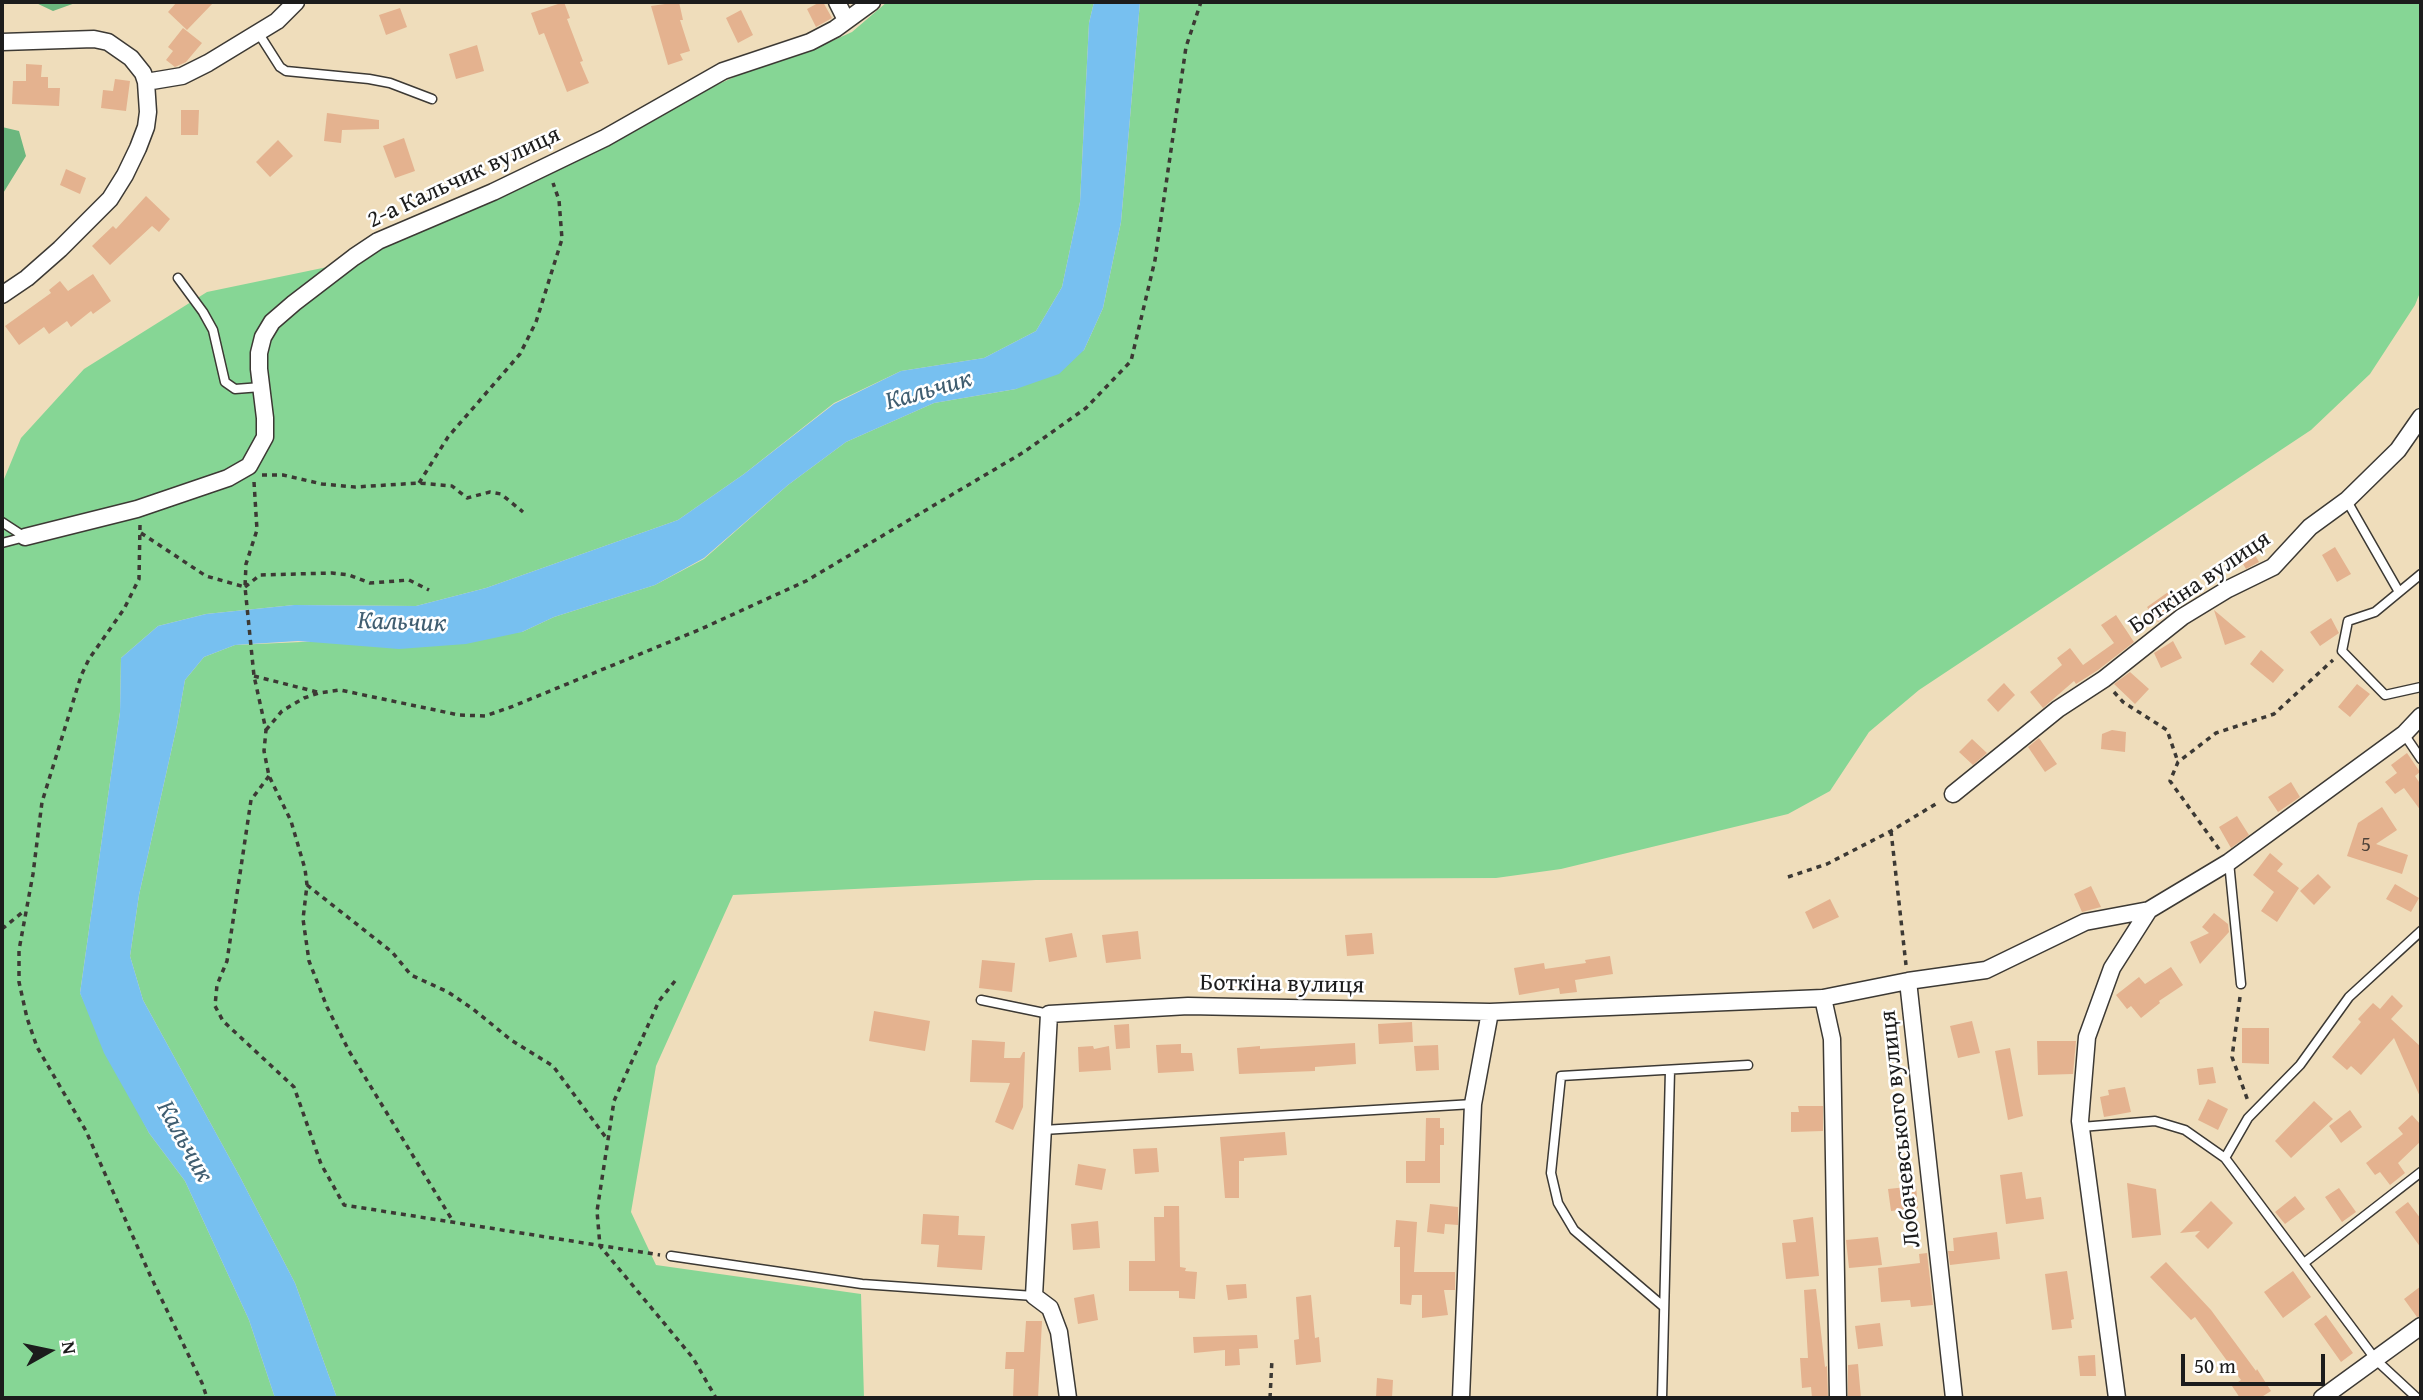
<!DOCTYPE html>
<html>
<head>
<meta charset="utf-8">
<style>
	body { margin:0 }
	#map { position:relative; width:2423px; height:1400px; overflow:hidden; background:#efddbb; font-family:"Gentium Book Plus",serif }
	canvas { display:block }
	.frame { position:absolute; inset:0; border:4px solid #1c1c1c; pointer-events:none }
	.north { position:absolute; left:14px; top:1316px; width:70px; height:70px; -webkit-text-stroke:5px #fff; paint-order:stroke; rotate:81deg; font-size:19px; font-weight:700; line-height:28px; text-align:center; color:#1c1c1c }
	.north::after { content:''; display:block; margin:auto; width:24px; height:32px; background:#1c1c1c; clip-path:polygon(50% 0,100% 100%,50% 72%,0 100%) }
	.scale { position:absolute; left:2181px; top:1354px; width:144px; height:32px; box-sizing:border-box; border:4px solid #1c1c1c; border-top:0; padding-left:9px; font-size:21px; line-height:24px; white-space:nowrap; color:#1c1c1c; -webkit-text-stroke:5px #fff; paint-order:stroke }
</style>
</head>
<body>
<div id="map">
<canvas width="2423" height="1400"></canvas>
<div class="frame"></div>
<div class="north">N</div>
<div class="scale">50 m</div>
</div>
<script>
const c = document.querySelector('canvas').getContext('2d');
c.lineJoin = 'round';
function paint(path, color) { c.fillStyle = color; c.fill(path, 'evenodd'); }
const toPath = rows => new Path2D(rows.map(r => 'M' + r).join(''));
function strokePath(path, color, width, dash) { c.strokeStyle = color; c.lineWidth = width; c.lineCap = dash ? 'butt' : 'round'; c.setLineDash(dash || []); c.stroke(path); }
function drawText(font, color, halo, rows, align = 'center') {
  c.font = font + ' "Gentium Book Plus",serif'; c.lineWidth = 5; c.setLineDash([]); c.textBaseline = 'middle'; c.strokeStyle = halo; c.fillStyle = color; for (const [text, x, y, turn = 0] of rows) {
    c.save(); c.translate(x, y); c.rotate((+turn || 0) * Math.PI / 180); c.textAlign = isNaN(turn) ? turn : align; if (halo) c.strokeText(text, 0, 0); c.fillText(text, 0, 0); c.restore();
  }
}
paint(toPath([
	[887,2,1094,2,1089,23,1080,202,1062,287,1036,331,984,358,901,371,834,403,744,474,678,520,486,588,416,606,294,605,206,614,158,626,121,658,120,712,80,993,149,1133,185,1181,249,1320,275,1398,2,1398,2,484,21,438,84,369,207,292,361,260,389,244,499,198,623,137,710,88,743,73,812,50,852,32],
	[1140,2,2421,2,2421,290,2415,305,2370,374,2311,430,1919,690,1869,732,1830,791,1788,814,1561,869,1496,878,1036,880,733,895,656,1066,631,1212,656,1265,861,1294,864,1398,337,1398,295,1283,240,1177,143,1000,130,956,139,895,177,725,185,680,204,657,235,645,522,632,554,617,655,585,704,559,788,485,846,442,934,403,1016,389,1084,350,1103,308,1121,222]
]), '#86d695');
paint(toPath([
	[34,2,78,2,53,11],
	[2,127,19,131,26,156,2,195]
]), '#6cb77e');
paint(toPath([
	[1094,2,1140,2,1121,222,1103,308,1084,350,1059,374,1016,389,934,403,846,442,788,485,704,558,655,585,554,617,522,632,466,644,399,649,298,641,235,645,204,657,185,680,177,725,139,895,130,956,143,1000,240,1177,295,1283,337,1398,275,1398,249,1320,185,1181,149,1133,104,1053,80,993,120,712,121,658,158,626,206,614,294,605,416,606,486,588,678,520,744,474,834,404,901,371,984,358,1036,331,1062,287,1080,202,1089,23]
]), '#77c0f0');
paint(toPath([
	[177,2,214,2,187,30,168,12],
	[564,2,570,18,567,19,583,61,580,62,589,83,567,92,544,33,539,35,531,13],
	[679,2,683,20,680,20,690,51,680,54,683,60,668,65,651,6],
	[820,2,823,2,832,18,816,27,807,9],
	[400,8,407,27,386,35,379,15],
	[741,10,753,35,738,43,726,18],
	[183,28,202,43,186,62,175,67,166,60,173,51,168,47],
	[477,45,484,71,456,79,449,54],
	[26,64,42,65,41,77,48,77,48,88,60,88,59,106,12,104,13,81,26,81],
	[115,79,130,81,126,111,101,108,103,90,113,91],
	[181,110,199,110,198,135,181,135],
	[327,113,379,120,379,129,342,130,341,143,324,141],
	[404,138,415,171,395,178,383,146],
	[278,140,293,156,270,177,256,162],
	[66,169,86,178,80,194,60,185],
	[146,196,170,219,159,232,152,226,110,265,92,246,113,226,116,229],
	[93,274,111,301,93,314,91,311,71,327,67,321,49,334,44,327,19,345,5,326,51,293,49,290,60,281,68,291],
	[2335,547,2351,574,2337,582,2322,555],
	[2251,548,2259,562,2246,569,2238,555],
	[2171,590,2181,605,2158,622,2147,607],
	[2214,610,2246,637,2225,645],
	[2116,615,2134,642,2098,670,2076,684,2074,681,2043,708,2030,692,2062,665,2057,658,2070,648,2083,665,2114,643,2101,625],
	[2331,618,2339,633,2320,646,2310,632],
	[2173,641,2182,658,2161,668,2154,653],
	[2261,650,2284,670,2273,683,2250,664],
	[2130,672,2149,689,2135,704,2114,684],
	[2004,683,2015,695,1998,712,1987,700],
	[2357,684,2370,694,2350,717,2338,707],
	[2112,730,2126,732,2125,752,2101,749,2102,734],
	[2039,738,2057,764,2045,772,2028,747],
	[1972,739,1987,753,1973,765,1959,752],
	[2407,753,2420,772,2415,776,2421,785,2421,811,2404,788,2395,794,2385,782,2397,773,2391,765],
	[2291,782,2300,797,2278,812,2268,797],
	[2382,807,2397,830,2376,844,2408,855,2402,874,2347,856,2358,823],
	[2237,816,2249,835,2231,848,2219,827],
	[2270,853,2283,864,2277,871,2299,888,2277,922,2261,911,2274,892,2253,875],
	[2318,874,2331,887,2314,905,2300,891],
	[2395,884,2419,898,2411,912,2386,899],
	[2091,886,2101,907,2082,912,2074,894],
	[1830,899,1839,917,1813,929,1805,912],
	[2214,913,2228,924,2229,932,2200,964,2190,942,2209,933,2202,927],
	[1138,931,1141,959,1106,963,1102,935],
	[1072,933,1077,957,1049,962,1045,938],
	[1372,933,1374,954,1347,956,1345,935],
	[1610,956,1613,974,1575,980,1577,992,1560,994,1559,988,1519,995,1514,968,1544,963,1545,969,1586,963,1585,960],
	[982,960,1015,963,1012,992,979,988],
	[2171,967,2183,985,2159,1001,2160,1003,2141,1018,2131,1006,2127,1009,2116,995,2139,977,2145,984],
	[2392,995,2403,1006,2391,1019,2421,1047,2421,1099,2394,1038,2361,1075,2351,1066,2347,1070,2332,1057,2361,1022,2358,1019,2373,1003,2380,1009],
	[874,1011,930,1021,925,1051,869,1041],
	[1972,1021,1980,1053,1958,1058,1950,1026],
	[1412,1022,1413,1042,1379,1044,1378,1024],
	[1129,1024,1130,1048,1116,1049,1114,1025],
	[2242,1028,2269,1028,2269,1064,2242,1063],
	[972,1040,1005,1042,1004,1058,1020,1058,1023,1052,1025,1052,1023,1107,1013,1130,995,1122,1010,1083,970,1082],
	[2037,1041,2076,1041,2073,1074,2038,1075],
	[1355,1043,1356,1064,1315,1067,1315,1071,1239,1074,1237,1048,1260,1046,1260,1049],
	[1181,1044,1181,1053,1192,1053,1194,1071,1158,1073,1156,1045],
	[1438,1045,1439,1070,1416,1071,1414,1046],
	[1093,1046,1094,1049,1109,1046,1111,1070,1079,1072,1078,1047],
	[2010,1048,2023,1116,2008,1120,1995,1051],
	[2213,1067,2216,1083,2199,1085,2197,1069],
	[2125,1087,2131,1112,2104,1117,2100,1097,2109,1095,2108,1090],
	[2208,1099,2228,1109,2218,1130,2198,1120],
	[2314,1101,2333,1119,2291,1158,2275,1141],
	[1798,1106,1823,1106,1823,1131,1791,1132,1791,1112,1799,1112],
	[2350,1110,2362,1127,2341,1143,2329,1126],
	[2412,1115,2421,1125,2421,1141,2398,1163,2405,1173,2390,1185,2380,1172,2375,1175,2366,1163,2403,1134,2398,1128],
	[1426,1118,1440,1118,1440,1128,1444,1128,1444,1145,1440,1145,1440,1183,1406,1183,1406,1161,1425,1161],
	[1285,1132,1287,1155,1244,1158,1244,1161,1239,1161,1239,1198,1225,1198,1220,1137],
	[1157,1148,1159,1172,1135,1174,1133,1149],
	[1078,1164,1106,1169,1102,1190,1075,1185],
	[2022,1172,2026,1199,2041,1197,2044,1219,2006,1224,2000,1175],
	[2127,1183,2156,1189,2161,1235,2132,1238],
	[1916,1186,1918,1208,1891,1211,1888,1189],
	[2339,1188,2356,1212,2342,1222,2325,1197],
	[2295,1196,2305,1209,2285,1224,2275,1212],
	[2211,1201,2233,1223,2208,1249,2195,1236,2200,1231,2180,1233],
	[2408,1202,2421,1219,2421,1248,2395,1212],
	[1430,1204,1458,1207,1458,1225,1445,1224,1444,1234,1427,1232],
	[1164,1206,1179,1206,1180,1267,1186,1268,1185,1271,1197,1272,1195,1299,1179,1298,1179,1291,1129,1291,1129,1261,1155,1261,1154,1217,1164,1217],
	[923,1214,959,1216,958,1235,985,1236,982,1270,937,1267,939,1245,921,1244],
	[1813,1217,1819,1276,1786,1279,1782,1243,1796,1242,1793,1220],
	[1396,1220,1417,1222,1414,1272,1455,1272,1455,1290,1444,1290,1448,1315,1422,1318,1422,1295,1412,1295,1411,1305,1400,1304,1400,1247,1394,1247],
	[1098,1221,1100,1248,1073,1250,1071,1224],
	[1997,1232,2000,1259,1950,1265,1948,1251,1954,1251,1953,1238],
	[1878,1237,1882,1265,1849,1268,1846,1240],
	[1927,1253,1933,1305,1911,1307,1910,1300,1881,1302,1878,1268,1920,1263,1919,1254],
	[2166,1262,2211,1310,2256,1371,2257,1369,2271,1391,2260,1398,2240,1398,2232,1386,2241,1380,2195,1317,2191,1320,2150,1277],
	[2067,1271,2074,1319,2071,1320,2072,1328,2052,1330,2045,1274],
	[2293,1271,2311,1297,2283,1318,2264,1292],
	[1246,1284,1247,1298,1228,1300,1226,1285],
	[2421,1286,2421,1316,2417,1317,2404,1299],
	[1816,1289,1825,1367,1827,1366,1828,1398,1812,1398,1811,1387,1802,1388,1800,1358,1808,1358,1804,1290],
	[1094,1294,1098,1320,1078,1324,1074,1298],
	[1311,1295,1315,1338,1319,1337,1321,1362,1296,1365,1294,1340,1299,1339,1296,1297],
	[2326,1315,2353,1353,2341,1362,2314,1324],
	[1026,1321,1042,1321,1038,1398,1013,1398,1014,1369,1005,1369,1006,1352,1024,1352],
	[1880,1323,1883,1346,1858,1349,1855,1326],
	[1257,1335,1258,1348,1239,1349,1240,1365,1225,1366,1225,1350,1194,1353,1193,1337],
	[2095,1355,2096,1376,2080,1376,2078,1356],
	[1858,1364,1861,1398,1848,1398,1848,1365],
	[1377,1378,1393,1380,1392,1398,1376,1398]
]), '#e4b28f');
const lane = toPath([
	[259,34,280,67,286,71,369,79,390,83,432,99],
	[178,278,203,312,213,330,225,382,235,389,261,387],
	[2347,501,2399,592],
	[2,522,25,537],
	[2,543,25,537],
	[2421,574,2375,612,2348,621,2342,651,2385,695,2421,687],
	[2404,734,2421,759],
	[2229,862,2241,984],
	[981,1000,1049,1014],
	[2081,1127,2155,1121,2185,1130,2225,1158,2376,1360,2417,1398],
	[1043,1130,1473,1104],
	[2225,1158,2248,1118,2300,1065,2349,997,2421,931],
	[671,1256,862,1284,1034,1296],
	[2304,1263,2421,1172],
	[1664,1307,1574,1230,1558,1203,1551,1173,1561,1076,1748,1065],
	[1662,1398,1670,1070]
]);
const street = toPath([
	[837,2,846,20],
	[2,42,94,39,108,42,131,58,143,73,146,82,148,112,146,127,138,148,125,175,110,199,60,249,27,278,2,295],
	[146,82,182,76,208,63,277,21,296,2],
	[25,537,137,509,228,478,249,466,265,437,265,418,259,369,259,353,263,337,272,322,294,303,354,257,378,241,493,192,605,138,723,71,810,42,835,29,872,2],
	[1953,794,2058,709,2104,679,2182,617,2228,589,2273,567,2310,527,2347,500,2398,450,2421,417],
	[1908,981,1954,1398],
	[1823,998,1832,1039,1838,1398],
	[1068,1398,1059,1332,1050,1308,1034,1296,1049,1014,1188,1006,1490,1012,1823,998,1908,981,1986,970,2085,922,2149,910,2229,862,2404,734,2421,716],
	[1461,1398,1473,1104,1490,1012],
	[2117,1398,2080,1121,2087,1037,2112,968,2149,910],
	[2322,1398,2421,1326]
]);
strokePath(lane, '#3c3934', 11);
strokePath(street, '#3c3934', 19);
strokePath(toPath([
	[262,475,283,475,322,484,355,487,419,483,452,486,467,498,490,492,501,494,523,512],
	[254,482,257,530,246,564,245,587,254,676,266,730,264,751,269,776,291,821,305,869,307,885,303,919,309,961,327,1007,349,1051,454,1223],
	[419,483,448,437,520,354,536,322,562,239,559,200,553,183],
	[140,525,139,579,124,609,89,659,81,676,42,802,33,874,19,950,19,982,27,1018,37,1047,86,1131,150,1275,202,1383,207,1398],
	[141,533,206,576,245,587],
	[245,587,260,575,332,573,349,575,370,583,409,580,429,590],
	[254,676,317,692],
	[2114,692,2123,702,2167,730,2178,762],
	[266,730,282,711,304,698,319,693,340,690,459,715,485,716,511,707,701,629,806,581,1024,452,1086,408,1131,361,1155,260,1186,47,1201,2],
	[269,776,251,800,227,961,217,985,215,1006,223,1021,294,1087,321,1164,344,1205,660,1255],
	[1891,831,1906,965],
	[2219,849,2170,781,2178,762,2216,733,2274,714,2333,660],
	[1788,877,1827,864,1891,831,1939,802],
	[307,885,392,952,411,975,448,992,473,1009,511,1040,553,1066,607,1139],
	[2,929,24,911],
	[675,981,659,1001,614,1101,597,1211,600,1246,693,1358,716,1398],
	[2240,997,2232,1057,2248,1101],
	[1270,1398,1272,1359]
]), '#3c3934', 3.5, [5, 5]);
strokePath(lane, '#fff', 8);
strokePath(street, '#fff', 16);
drawText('21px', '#4e4239', null, [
	["5",2366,846]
]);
drawText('24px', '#1c1c1c', '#fff', [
	["2-а Кальчик вулиця",464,178,-25],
	["Боткіна вулиця",2200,583,-34],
	["Боткіна вулиця",1282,985,1],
	["Лобачевського вулиця",1901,1129,-96]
]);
drawText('italic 26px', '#405e71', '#fff', [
	["Кальчик",929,391,-16],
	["Кальчик",402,623,2],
	["Кальчик",184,1142,61]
]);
</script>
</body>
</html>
